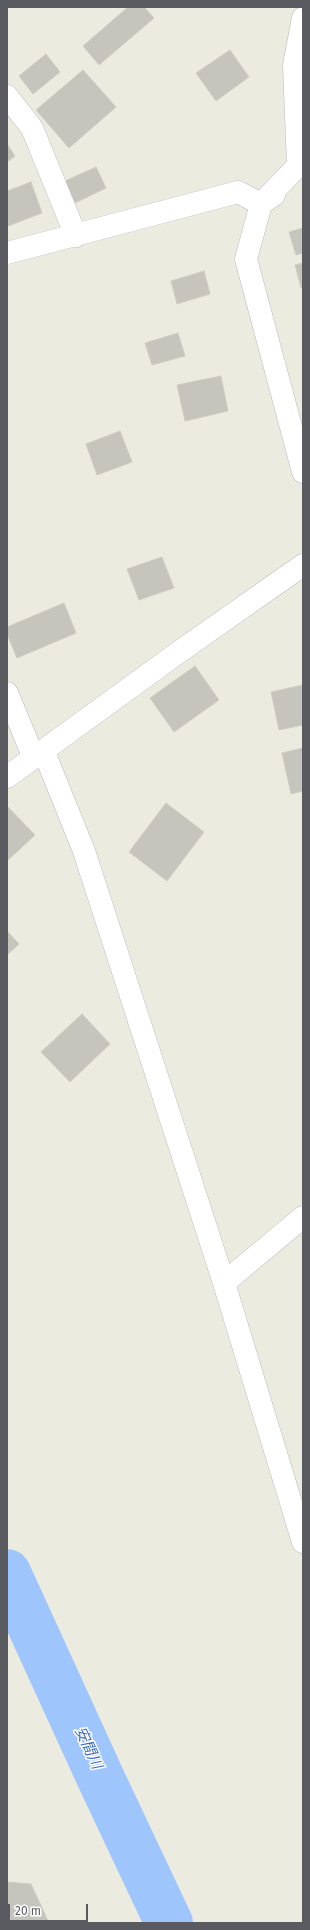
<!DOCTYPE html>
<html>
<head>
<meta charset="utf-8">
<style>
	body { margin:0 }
	#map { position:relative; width:310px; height:1930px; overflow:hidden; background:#ecebe0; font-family:"Fira Sans",sans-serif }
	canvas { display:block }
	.frame { position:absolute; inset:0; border:8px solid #595b61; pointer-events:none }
	.scale { position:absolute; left:8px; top:1904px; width:80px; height:18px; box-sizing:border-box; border:2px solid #595b61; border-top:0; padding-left:5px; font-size:12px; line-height:14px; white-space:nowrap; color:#595b61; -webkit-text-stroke:3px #fff; paint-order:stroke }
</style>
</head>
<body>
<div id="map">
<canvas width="310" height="1930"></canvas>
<div class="frame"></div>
<div class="scale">20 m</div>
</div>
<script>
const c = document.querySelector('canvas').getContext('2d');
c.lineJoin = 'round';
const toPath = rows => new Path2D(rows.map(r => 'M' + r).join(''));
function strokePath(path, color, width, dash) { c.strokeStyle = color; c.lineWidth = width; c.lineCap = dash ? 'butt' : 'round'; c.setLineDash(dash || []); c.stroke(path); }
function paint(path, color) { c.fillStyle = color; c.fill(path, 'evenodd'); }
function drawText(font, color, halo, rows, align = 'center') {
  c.font = font + ' "Fira Sans","Noto Sans JP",sans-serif'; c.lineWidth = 3; c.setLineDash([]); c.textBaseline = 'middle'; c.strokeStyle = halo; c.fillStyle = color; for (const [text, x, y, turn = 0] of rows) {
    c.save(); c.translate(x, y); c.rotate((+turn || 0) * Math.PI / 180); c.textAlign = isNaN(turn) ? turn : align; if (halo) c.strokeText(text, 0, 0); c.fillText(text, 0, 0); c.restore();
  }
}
strokePath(toPath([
	[7,1573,102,1781,169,1923]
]), '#9fc6fc', 48);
const building = toPath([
	[128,7,144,7,154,18,99,65,83,46,128,7],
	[230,50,249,77,216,101,196,73,230,50],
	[46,54,60,72,33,94,19,76,46,54],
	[83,70,116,107,69,148,36,110,83,70],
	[7,144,15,156,7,162,7,144],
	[96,167,106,188,75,203,65,181,96,167],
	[31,182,42,213,8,226,7,191,31,182],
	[303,228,303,253,296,255,289,232,303,228],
	[303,263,303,287,301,288,295,265,303,263],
	[204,271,210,294,177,304,171,281,204,271],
	[178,333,185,356,152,365,145,343,178,333],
	[221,376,228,411,185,421,177,385,221,376],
	[120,431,132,462,97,475,86,444,120,431],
	[162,557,174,588,139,600,127,569,162,557],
	[64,603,76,633,17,658,7,634,7,627,64,603],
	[195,666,219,700,174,732,150,698,195,666],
	[303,685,303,725,279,730,271,692,303,685],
	[303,748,303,791,291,794,282,753,303,748],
	[166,803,204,832,167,881,129,852,166,803],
	[7,806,35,835,7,861,7,806],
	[7,931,19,944,7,955,7,931],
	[82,1014,110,1044,70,1082,41,1052,82,1014],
	[7,1882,31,1884,49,1923,7,1923,7,1882]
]);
paint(building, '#c6c5bd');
strokePath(building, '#d0cdbf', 1);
const minor = toPath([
	[303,18,294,65,298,166,261,204,246,259,303,472],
	[7,96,32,128,76,236],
	[7,253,238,192,261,204,274,195],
	[7,693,34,758],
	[44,752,84,851,224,1283,303,1542],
	[7,777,179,652,303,565],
	[224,1283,303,1217]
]);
strokePath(minor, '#b8b9bf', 23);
strokePath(minor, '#fff', 22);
drawText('italic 15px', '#436ebe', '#fff', [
	["安間川",88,1748,65]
]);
</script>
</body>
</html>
